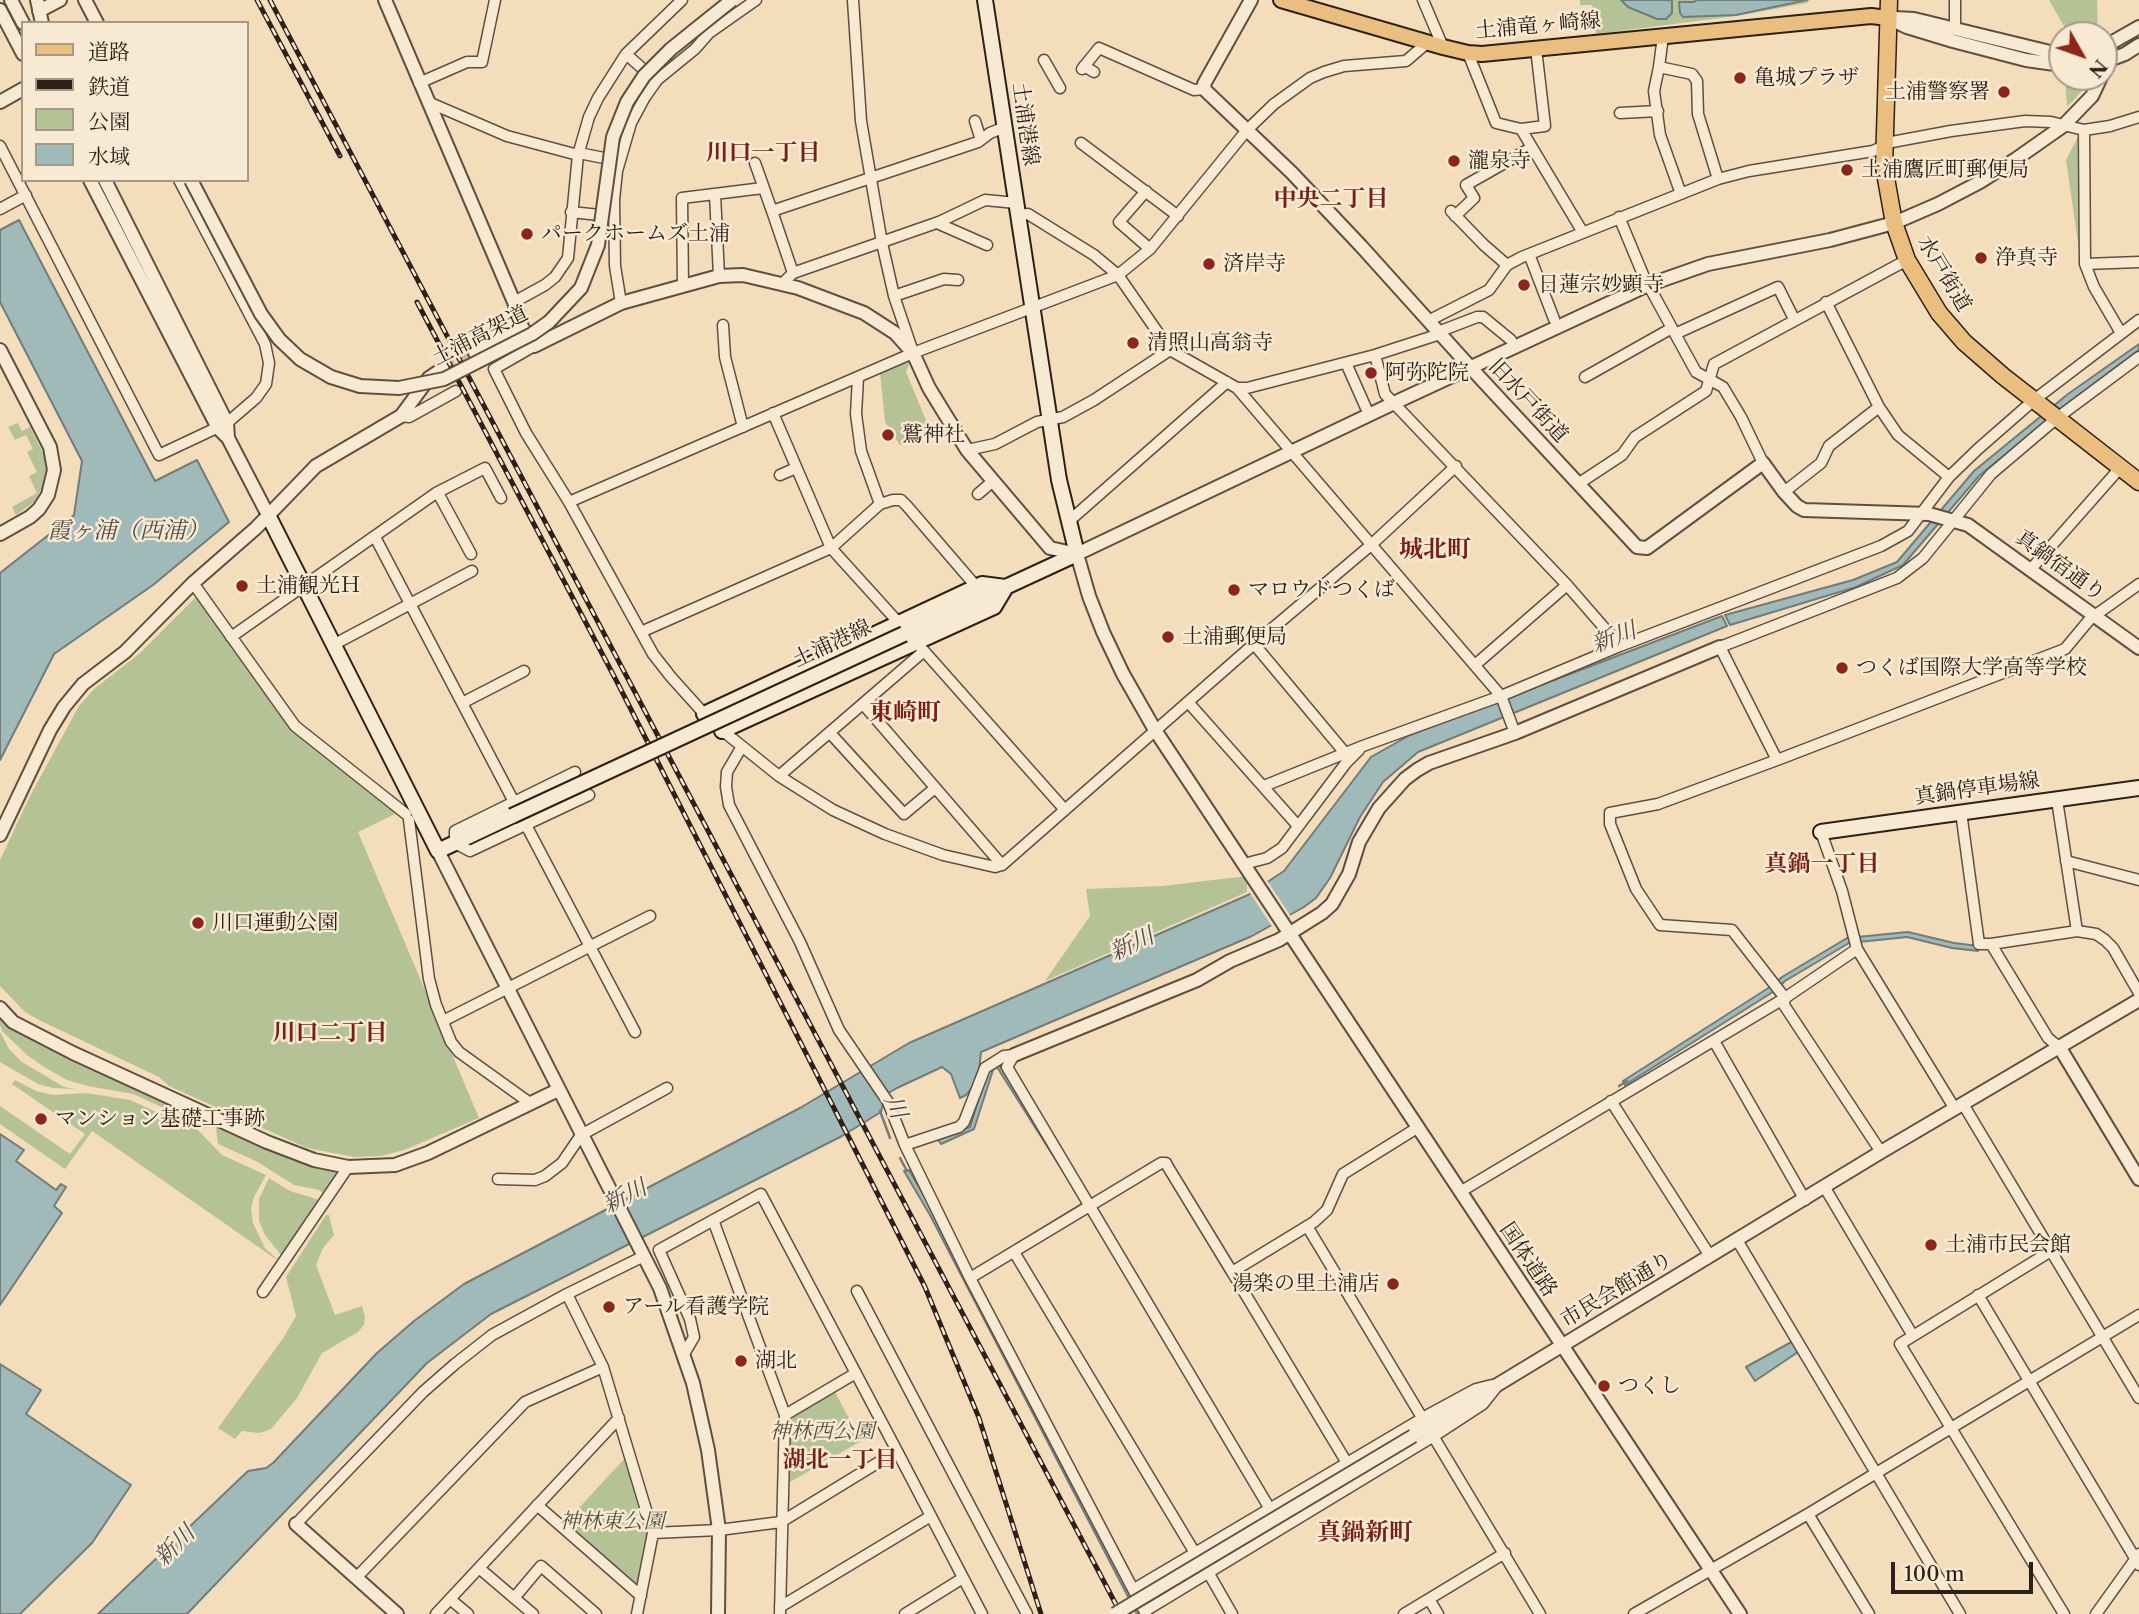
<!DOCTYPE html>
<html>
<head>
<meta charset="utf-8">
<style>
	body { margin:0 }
	#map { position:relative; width:2139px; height:1614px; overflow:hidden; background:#f4ddbb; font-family:"Libre Caslon Text","Noto Serif JP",serif }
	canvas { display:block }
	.legend { position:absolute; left:21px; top:21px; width:228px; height:161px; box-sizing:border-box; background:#f8e9d3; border:2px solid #a69988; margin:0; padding:9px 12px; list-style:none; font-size:21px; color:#2c2018 }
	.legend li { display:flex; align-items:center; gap:14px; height:35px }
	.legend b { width:35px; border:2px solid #a69988 }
	.north { position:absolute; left:2048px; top:21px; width:70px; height:70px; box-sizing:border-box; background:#f8e9d3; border:2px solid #a69988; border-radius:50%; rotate:130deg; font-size:19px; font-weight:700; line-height:28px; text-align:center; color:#2c2018 }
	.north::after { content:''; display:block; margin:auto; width:24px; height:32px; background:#8f2418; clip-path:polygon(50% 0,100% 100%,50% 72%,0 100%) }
	.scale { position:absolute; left:1891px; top:1562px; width:142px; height:32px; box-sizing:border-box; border:4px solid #2c2018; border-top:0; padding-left:9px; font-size:21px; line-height:24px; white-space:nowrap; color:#2c2018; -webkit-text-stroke:5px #f8e9d3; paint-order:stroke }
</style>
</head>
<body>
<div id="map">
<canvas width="2139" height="1614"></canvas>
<ul class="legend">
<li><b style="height:9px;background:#eabe7e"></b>道路</li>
<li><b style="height:9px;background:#2c2018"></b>鉄道</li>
<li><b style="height:19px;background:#b5c296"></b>公園</li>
<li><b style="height:19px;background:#a0baba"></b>水域</li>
</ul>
<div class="north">N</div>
<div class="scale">100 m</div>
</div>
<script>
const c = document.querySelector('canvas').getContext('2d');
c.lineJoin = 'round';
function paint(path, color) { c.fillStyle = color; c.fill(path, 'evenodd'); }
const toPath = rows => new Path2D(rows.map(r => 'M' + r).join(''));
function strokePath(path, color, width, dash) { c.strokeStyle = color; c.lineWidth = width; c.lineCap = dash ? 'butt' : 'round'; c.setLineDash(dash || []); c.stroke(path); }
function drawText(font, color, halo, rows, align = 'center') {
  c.font = font + ' "Libre Caslon Text","Noto Serif JP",serif'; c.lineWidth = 5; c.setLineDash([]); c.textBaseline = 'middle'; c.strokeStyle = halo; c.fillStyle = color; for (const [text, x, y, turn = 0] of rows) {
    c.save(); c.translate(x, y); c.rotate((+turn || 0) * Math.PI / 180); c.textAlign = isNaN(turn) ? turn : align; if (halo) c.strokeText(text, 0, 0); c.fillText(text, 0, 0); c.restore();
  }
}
paint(toPath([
	[1580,0,1810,0,1807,3,1736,16,1596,34,1592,5,1580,5],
	[2049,0,2097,0,2098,33,2094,35,2069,35],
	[2065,77,2084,77,2086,83,2081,92,2067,107],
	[2080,133,2081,264,2066,160],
	[911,359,906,372,932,435,900,445,885,422,880,372],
	[18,423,22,431,30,427,45,457,46,471,42,488,34,502,16,515,12,507,37,493,29,476,37,472,27,452,33,449,26,435,15,440,8,427],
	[197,596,292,728,397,813,358,832,479,1118,404,1150,381,1156,354,1157,307,1148,169,1086,159,1077,39,1020,25,1012,0,986,0,860,30,796,79,706,94,689,139,654],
	[1247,876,1247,892,1045,981,1090,916,1086,889,1163,886],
	[0,1014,11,1025,345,1169,326,1196,319,1190,294,1185,256,1161,218,1144,216,1127,204,1128,196,1119,185,1114,168,1110,133,1094,88,1086,67,1080,44,1067,27,1055,3,1032,0,1025],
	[0,1032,9,1049,22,1062,64,1087,75,1089,53,1088,38,1084,0,1062],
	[15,1080,36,1091,53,1095,86,1093,130,1100,165,1116,193,1125,222,1155,266,1175,254,1197,251,1209,253,1223,265,1248,280,1262,92,1131,65,1169,0,1124,0,1106,70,1154,85,1134,12,1084],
	[269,1178,290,1191,323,1201,284,1259,265,1235,259,1221,259,1199],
	[326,1215,329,1215,334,1235,323,1248,316,1265,335,1315,362,1306,365,1317,364,1325,358,1332,322,1353,297,1398,271,1429,259,1433,242,1431,235,1439,218,1428,284,1337,296,1316,286,1277],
	[835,1392,861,1441,790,1482,790,1419],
	[626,1457,649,1533,640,1583,634,1584,565,1523]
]), '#b5c296');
const water = toPath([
	[1621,0,1670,0,1672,1,1672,13,1666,19,1657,19,1628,7,1621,0],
	[1697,0,1807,0,1736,15,1683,17,1680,13,1679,2,1694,2,1697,0],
	[19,220,155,481,197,460,229,522,153,585,54,654,0,760,0,573,74,515,82,461,0,302,0,230,19,220],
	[2139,344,2139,350,2072,400,1979,476,1903,565,1856,587,1730,625,1725,615,1853,580,1897,562,1974,471,2068,394,2139,344],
	[1722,616,1727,626,1418,752,1383,782,1360,817,1330,878,1316,898,1304,907,1252,936,981,1052,979,1071,974,1085,966,1095,960,1098,951,1074,942,1067,897,1088,885,1095,881,1112,842,1136,491,1314,427,1363,187,1614,98,1614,248,1471,266,1468,273,1463,377,1353,414,1321,464,1284,800,1108,909,1043,1248,895,1284,871,1371,757,1410,735,1722,616],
	[1908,932,1954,943,1979,946,1978,951,1952,948,1907,937,1849,943,1785,981,1776,990,1625,1085,1623,1081,1773,985,1782,977,1847,938,1908,932],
	[998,1063,1088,1204,1018,1248,1016,1244,1083,1203,997,1067,993,1070,974,1129,941,1144,938,1140,970,1127,988,1070,998,1063],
	[0,1134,24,1150,16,1161,56,1190,61,1184,66,1187,54,1206,62,1213,0,1305,0,1134],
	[909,1170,934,1213,1143,1614,1137,1614,930,1215,904,1171,909,1170],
	[1795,1340,1801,1350,1755,1381,1746,1367,1795,1340],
	[0,1364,41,1390,26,1414,131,1485,92,1543,20,1614,0,1614,0,1364]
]);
paint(water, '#a0baba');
strokePath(water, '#727c79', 2);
paint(toPath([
	[1266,879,1292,918,1273,928,1248,890]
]), '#f4ddbb');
strokePath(toPath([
	[1619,1086,1627,1081],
	[880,1111,890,1138],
	[900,1158,907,1171]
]), '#727c79', 2.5);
strokePath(toPath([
	[444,368,475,353]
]), '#ccb79a', 12, [12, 6]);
const minor = toPath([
	[853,0,861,121,882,243,894,296,912,349],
	[1423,0,1443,47],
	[1955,29,1955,0],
	[1663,36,1659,67,1692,74,1697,81,1698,114,1718,179],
	[1468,53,1496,123,1521,129,1582,231],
	[626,54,652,77],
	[1044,60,1060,88],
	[1084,66,1094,72],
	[1659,67,1654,91,1660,135,1681,194],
	[1082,69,1099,48,1194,90,1204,89],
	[419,83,467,62,482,62,495,0],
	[428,102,507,136,578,155],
	[1620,113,1658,111],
	[975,121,981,140],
	[1521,129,1545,126,1537,57],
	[2084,130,2085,264,2094,287,2121,333],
	[1081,143,1178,216],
	[0,146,159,455,227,423,256,398,266,384,269,363,265,344,179,180],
	[579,153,614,160],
	[755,163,772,211],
	[1146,191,1119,222,1150,249],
	[715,194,719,276],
	[0,209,26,195],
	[1451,211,1484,245,1507,265],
	[571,212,609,216],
	[1017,215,1028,214,1094,255,1118,275,1170,350],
	[1455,216,1474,198,1466,185,1531,148],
	[1619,217,1644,277,1696,372,1723,387,1741,417,1763,463],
	[937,223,987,245],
	[1529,254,1554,319],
	[2085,264,2139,262],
	[793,273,772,211,978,142,990,133,1005,127],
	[783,283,793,273,939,222,985,200,1016,203],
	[683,285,682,198,763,188],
	[894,296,944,279,958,280],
	[514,302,545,285,555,277,568,258,578,155,589,117,598,98,626,54,682,0],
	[621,303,615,266,614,200,617,171,631,123,645,97,657,80,695,49,709,33,756,0],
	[1428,321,1489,290,1507,265,1522,257,1718,179,1749,171,1873,151,1892,142,1951,131,2025,121,2051,122,2084,130,2110,126,2139,117],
	[723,325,725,357,743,427],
	[1438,332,1477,317,1483,317,1511,340],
	[1675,334,1778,287,1794,319],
	[534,346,494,369,526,433,569,502,653,654,671,677,707,717],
	[1375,355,1385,394,1567,585,1620,646],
	[1346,363,1366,408],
	[1585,377,1672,328],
	[858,378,856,414,861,451,880,504],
	[1237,388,1247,388,1375,355,1440,334],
	[1879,407,1898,435,1949,477],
	[773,413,831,548,898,622],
	[401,416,409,417,456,391],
	[967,450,995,444,1037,422,1063,417,1094,400,1170,350,1237,388,1501,696,1515,733],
	[780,475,796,468],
	[1578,484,1622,455,1635,437,1706,391,1714,364,1907,260],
	[1784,492,1821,463,1829,446,1879,407,1826,302],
	[438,493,471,554],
	[978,494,993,481],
	[569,502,913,353,1118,275,1150,249,1247,130,1274,104,1310,78,1324,72,1344,66,1406,61,1427,43],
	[1068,522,1227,382],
	[375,537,514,802],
	[2031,569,2120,468],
	[193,583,295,726,406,814],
	[641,632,831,548,880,504,893,500,901,500,907,506,974,584],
	[231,637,436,493,485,468,501,498],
	[917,643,1065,810],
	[1254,644,1345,753],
	[333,645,472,571],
	[1475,665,1567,585],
	[1188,702,1298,826],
	[462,703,524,671],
	[863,704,1002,865],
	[718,727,779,776,833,810,885,834,943,855,995,867,1002,865,1254,644,1371,545,1456,466],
	[830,733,904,814,935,788],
	[741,748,727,772,726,787,729,805,800,942,839,1030,888,1102,905,1145,970,1278,1146,1614],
	[1777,760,2065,649,2090,619,2139,584],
	[575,772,455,831,455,843,470,851,589,795],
	[779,776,924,651],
	[1264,786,1363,746,1501,696,1620,646,1881,546,1908,531,1949,477,1978,449,2034,400,2139,320],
	[2057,800,2077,931,2096,934,2105,940,2113,948,2139,993],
	[1961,812,1979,944,1991,944],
	[409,820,429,979,436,1005,451,1042,459,1052,530,1103],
	[526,825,635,1032],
	[1821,832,1842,891,1857,949,1955,1109],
	[2066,861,2139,880],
	[1244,864,1267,858,1282,848,1346,763,1359,750],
	[443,1021,650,916],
	[1714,1041,1805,1200],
	[2060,1048,2048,1038,1991,944,2077,931],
	[1014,1055,1007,1067,1270,1509],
	[1611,1101,1710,1256],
	[1963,1104,2139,1398],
	[905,1145,959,1127,964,1122,985,1068,1004,1056,1014,1055],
	[1881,1152,1784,1005,1785,998,1732,930,1660,925,1636,889,1610,824,1610,813,1658,804,1777,760,1720,647,1897,578,1923,558,1991,474,2057,418,2139,357],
	[498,1179,535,1180,545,1176,562,1163,581,1135,667,1088],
	[1825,1188,1913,1336],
	[1460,1192,1785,998,1857,949],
	[713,1220,785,1415,780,1614],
	[1307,1226,1540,1614],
	[1737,1240,1960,1614],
	[2051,1251,1900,1344,2064,1614],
	[1014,1252,1195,1553],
	[1232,1272,1347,1463],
	[970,1278,1161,1163,1166,1163,1168,1167,1232,1272,1314,1222,1327,1210,1343,1174,1417,1128],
	[857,1291,1027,1614],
	[263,1292,348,1167],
	[567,1294,603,1367,653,1533,637,1614],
	[1978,1295,2139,1565],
	[785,1415,856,1373],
	[897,1451,982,1614],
	[537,1505,641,1596],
	[1808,1514,1869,1614],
	[296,1524,423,1392,455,1364,492,1335,567,1294,644,1256],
	[653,1533,719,1530,781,1522,897,1451,761,1194,659,1250,690,1319,694,1337,684,1354],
	[479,1568,533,1614],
	[1208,1572,1232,1614],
	[356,1578,525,1402,603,1367],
	[1134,1589,1428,1415,1476,1389,1492,1385],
	[514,1598,541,1566,596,1614],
	[450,1599,468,1614],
	[1429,1599,1438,1614],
	[780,1607,931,1516],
	[1145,1611,1434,1436,1483,1404,1495,1389],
	[436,1614,619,1418],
	[905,1614,963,1578],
	[1404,1614,1505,1553],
	[1634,1614,1808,1514,2139,1315],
	[2096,1614,2139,1554]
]);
const tertiary = toPath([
	[11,0,23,23],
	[37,0,42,23],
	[85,0,97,23],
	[385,0,514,302,522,327],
	[1251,0,1204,84,1205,90,1292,173,1361,246,1471,368,1637,547,1647,548,1763,463,1784,492,1797,506,1804,510,1929,514,1968,525,2139,648],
	[0,10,23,54],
	[39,11,60,0],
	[1888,18,1907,27,1953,41,2026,60,2062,65],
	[1895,18,1914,19,2050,52,2062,53],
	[2104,47,2139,27],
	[2104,62,2125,54,2139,45],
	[0,102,23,89],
	[90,180,218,428,228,438,268,515],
	[105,180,227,423,228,438],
	[0,350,50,447,54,470,48,495,39,509,30,517,0,534],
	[475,353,522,327,534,346,621,303,719,276,743,275,798,288,864,313,895,333,913,353,929,388,967,450,1050,548,1077,554,1394,403,1648,285,1708,264,1830,240,1894,223,1938,204,1980,182,2016,159,2063,126,2092,96,2101,77],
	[1077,554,1089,596,1103,632,1123,674,1155,730,1740,1614],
	[0,835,50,730,64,707,83,684,125,652,193,583,256,528,316,466,401,416,429,378,444,368],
	[438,851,660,1288,693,1383,708,1450,719,1530,718,1614],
	[0,1008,13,1022,73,1053,267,1142,314,1160,348,1167,395,1165,428,1153,558,1090],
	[2060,1048,2139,1179],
	[1014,1055,1197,980,1230,961,1279,940,1322,913,1332,904,1349,874,1359,842,1379,808,1405,779,1417,770,1429,763,1515,733,1720,647],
	[1413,1436,1881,1152,2139,1000],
	[296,1524,397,1614]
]);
const secondary = toPath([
	[268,515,438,851,512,816],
	[904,634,1077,554,1059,480,985,0],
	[704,714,982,584,1005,587],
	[722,731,994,607,1006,587],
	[1821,832,2139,788]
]);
const primary = toPath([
	[1281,0,1443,47,1468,53,1482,54,1871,16,1888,18]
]);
const trunk = toPath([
	[1889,0,1884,167,1894,223,1907,260,1939,313,1964,342,2003,376,2139,482]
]);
strokePath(minor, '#5e4f41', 13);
strokePath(tertiary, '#5e4f41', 16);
strokePath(secondary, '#2c2018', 18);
strokePath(primary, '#2c2018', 18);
strokePath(trunk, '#2c2018', 19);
strokePath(minor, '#f8e9d3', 10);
strokePath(tertiary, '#f8e9d3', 12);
strokePath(secondary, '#f8e9d3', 14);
strokePath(primary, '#eabe7e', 14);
strokePath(trunk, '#eabe7e', 16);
const rail = toPath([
	[257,0,340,156],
	[270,0,1121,1614],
	[417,302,616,680,925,1287,979,1418,1041,1614]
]);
strokePath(rail, '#2c2018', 5);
strokePath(rail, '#f8e9d3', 2.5, [8]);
const tertiaryBridge = toPath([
	[191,180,261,314,279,339,300,359,331,377,360,386,399,388,444,379,532,334,549,322,581,288,598,245,613,137,627,102,644,76,671,49,732,0],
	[1115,1614,1413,1436]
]);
const secondaryBridge = toPath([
	[512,816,904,634]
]);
strokePath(tertiaryBridge, '#5e4f41', 16, []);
strokePath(secondaryBridge, '#2c2018', 18, []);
strokePath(tertiaryBridge, '#f8e9d3', 12);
strokePath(secondaryBridge, '#f8e9d3', 14);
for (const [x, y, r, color] of [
	[1740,78,7,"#8f2418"],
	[2004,92,7,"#8f2418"],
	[1454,161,7,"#8f2418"],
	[1847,170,7,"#8f2418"],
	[527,234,7,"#8f2418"],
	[1981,258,7,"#8f2418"],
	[1209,264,7,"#8f2418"],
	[1524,285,7,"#8f2418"],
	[1133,343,7,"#8f2418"],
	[1371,373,7,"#8f2418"],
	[888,435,7,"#8f2418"],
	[242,586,7,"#8f2418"],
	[1234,590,7,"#8f2418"],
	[1168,637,7,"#8f2418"],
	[1842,668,7,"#8f2418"],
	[198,923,7,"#8f2418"],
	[41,1119,7,"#8f2418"],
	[1931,1245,7,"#8f2418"],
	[1393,1284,7,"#8f2418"],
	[609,1307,7,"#8f2418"],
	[741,1361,7,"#8f2418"],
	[1604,1386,7,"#8f2418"]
]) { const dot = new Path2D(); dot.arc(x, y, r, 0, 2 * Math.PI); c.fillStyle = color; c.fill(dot); strokePath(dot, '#f8e9d3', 2.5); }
drawText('21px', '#2c2018', '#f8e9d3', [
	["土浦竜ヶ崎線",1538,26,-5],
	["土浦港線",1025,124,82],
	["水戸街道",1944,274,59],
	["土浦高架道",480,336,-27],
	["旧水戸街道",1528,401,47],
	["真鍋宿通り",2060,566,36],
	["土浦港線",832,644,-25],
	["真鍋停車場線",1977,789,-8],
	["国体道路",1528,1260,56],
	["市民会館通り",1617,1290,-31]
]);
drawText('21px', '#2c2018', '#f8e9d3', [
	["亀城プラザ",1754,78],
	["土浦警察署",1990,92,"right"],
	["瀧泉寺",1468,161],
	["土浦鷹匠町郵便局",1861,170],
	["パークホームズ土浦",541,234],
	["浄真寺",1995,258],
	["済岸寺",1223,264],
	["日蓮宗妙顕寺",1538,285],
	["清照山高翁寺",1147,343],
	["阿弥陀院",1385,373],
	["鷲神社",902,435],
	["土浦観光Ｈ",256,586],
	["マロウドつくば",1248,590],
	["土浦郵便局",1182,637],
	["つくば国際大学高等学校",1856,668],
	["川口運動公園",212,923],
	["マンション基礎工事跡",55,1119],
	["土浦市民会館",1945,1245],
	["湯楽の里土浦店",1379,1284,"right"],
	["アール看護学院",623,1307],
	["湖北",755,1361],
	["つくし",1618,1386]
], 'left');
drawText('italic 21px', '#55513e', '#f8e9d3', [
	["神林西公園",822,1432],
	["神林東公園",612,1522]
]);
drawText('bold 23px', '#7a1f14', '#f8e9d3', [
	["川口一丁目",763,153],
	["中央二丁目",1331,199],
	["真鍋一丁目",1822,864],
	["川口二丁目",330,1033],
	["湖北一丁目",840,1460]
]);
drawText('italic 23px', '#4f4e49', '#f8e9d3', [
	["霞ヶ浦（西浦）",128,531],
	["新川",1614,638,-21],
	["新川",1132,945,-25],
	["川",895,1107,68],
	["新川",625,1197,-27],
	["新川",175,1546,-45]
]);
drawText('bold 24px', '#7a1f14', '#f8e9d3', [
	["城北町",1435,550],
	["東崎町",905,713],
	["真鍋新町",1365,1533]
]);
</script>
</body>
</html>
